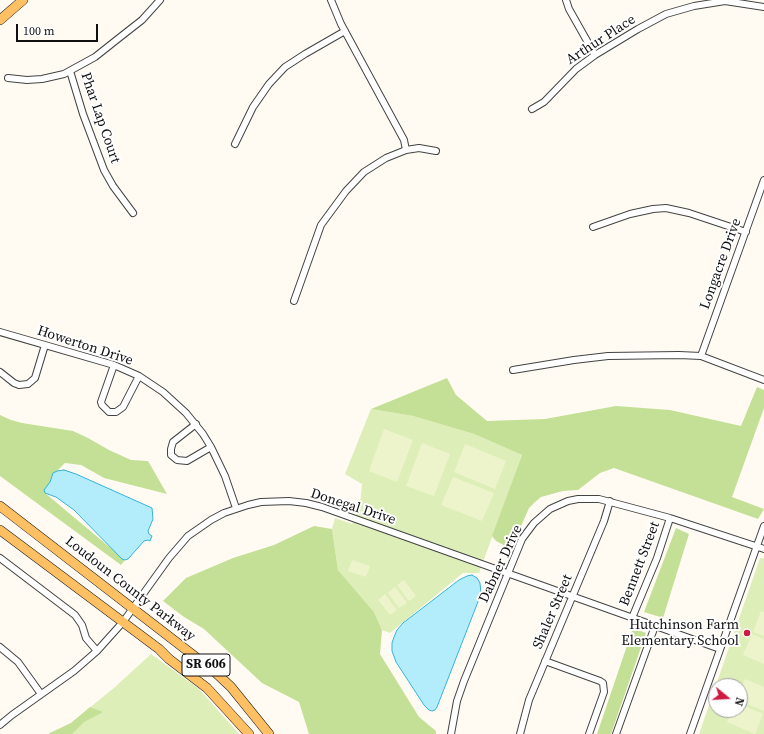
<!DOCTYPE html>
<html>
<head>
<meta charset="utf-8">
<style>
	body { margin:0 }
	#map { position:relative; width:764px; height:734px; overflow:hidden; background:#fffbf3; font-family:"Source Serif 4",serif }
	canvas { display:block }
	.north { position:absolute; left:708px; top:678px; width:40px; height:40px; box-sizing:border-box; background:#fff; border:1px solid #9f9f9f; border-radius:50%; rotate:108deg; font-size:11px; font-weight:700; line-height:16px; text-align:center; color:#101010 }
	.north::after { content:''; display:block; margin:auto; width:14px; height:18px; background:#cd1b42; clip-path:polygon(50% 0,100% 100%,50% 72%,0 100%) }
	.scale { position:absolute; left:16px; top:24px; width:82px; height:18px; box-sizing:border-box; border:2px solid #101010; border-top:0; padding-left:5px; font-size:12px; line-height:14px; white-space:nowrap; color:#101010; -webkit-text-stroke:3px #fff; paint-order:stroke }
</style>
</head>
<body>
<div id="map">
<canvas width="764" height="734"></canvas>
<div class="north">N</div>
<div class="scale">100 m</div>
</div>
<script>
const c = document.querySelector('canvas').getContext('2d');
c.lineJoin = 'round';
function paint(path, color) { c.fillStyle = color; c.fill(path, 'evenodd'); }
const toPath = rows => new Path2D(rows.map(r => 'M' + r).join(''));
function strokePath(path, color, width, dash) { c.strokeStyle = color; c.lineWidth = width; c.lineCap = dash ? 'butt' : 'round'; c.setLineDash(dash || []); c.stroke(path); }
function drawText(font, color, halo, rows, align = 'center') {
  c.font = font + ' "Source Serif 4",serif'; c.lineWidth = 4; c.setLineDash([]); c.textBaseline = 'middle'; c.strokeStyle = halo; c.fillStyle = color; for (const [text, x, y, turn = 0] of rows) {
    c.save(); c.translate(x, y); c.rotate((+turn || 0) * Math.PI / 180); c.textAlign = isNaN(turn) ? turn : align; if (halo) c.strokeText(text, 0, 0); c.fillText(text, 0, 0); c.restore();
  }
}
paint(toPath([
	[371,409,413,416,474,434,522,455,479,573,463,573,390,633,382,630,374,612,338,570,332,529,335,518,352,524,360,505,362,484,345,474],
	[760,558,764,558,764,734,699,734],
	[716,686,740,686,740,710,716,710],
	[151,654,198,688,239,734,48,734,71,723,115,687]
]), '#ddeeb8');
paint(toPath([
	[447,378,456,395,487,421,545,419,616,406,670,410,741,426,757,387,764,390,764,408,732,497,764,509,758,519,614,468,600,473,578,490,563,491,541,497,535,502,529,508,519,531,518,549,509,548,496,541,492,536,522,455,474,434,413,416,371,409],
	[0,415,11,420,22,423,73,431,88,438,109,450,131,460,148,461,167,494,104,478,81,465,65,463,57,471,45,493,125,560,121,565,0,476],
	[314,526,332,529,338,570,374,612,382,630,380,654,419,717,436,731,436,734,309,734,299,702,262,683,204,629,184,617,163,601,186,578,233,558,274,545],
	[676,528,689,534,663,618,644,612],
	[633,628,646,633,611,734,597,734],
	[90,707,103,712,84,722,72,734,48,734,71,723]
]), '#c4e096');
paint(toPath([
	[384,429,413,440,397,482,369,471],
	[422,443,450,454,434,496,406,486],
	[465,444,506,461,495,489,454,472],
	[453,477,494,493,482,521,441,505],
	[352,560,370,566,366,577,348,571],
	[404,580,416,596,409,601,397,585],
	[395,587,407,603,399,608,388,593],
	[385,594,397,610,390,615,378,600],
	[761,611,764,612,764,636,753,632],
	[752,634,764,639,764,664,743,655],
	[745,679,764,687,764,711,740,701,740,692],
	[740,704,763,714,755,734,727,722,732,710,740,710]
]), '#edf4cb');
const water = toPath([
	[64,470,76,474,152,508,153,519,148,531,149,534,152,536,150,541,148,540,144,541,128,559,125,560,122,559,74,510,56,497,45,493,44,490,50,482,53,473,57,471,64,470],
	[472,575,477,578,480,583,481,594,437,707,435,710,432,711,429,710,424,705,396,662,392,651,392,643,394,637,397,630,403,623,459,580,467,576,472,575]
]);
paint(water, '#b3edfb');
strokePath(water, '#34b3d9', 1);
const minor = toPath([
	[331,0,341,24,404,140,406,150],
	[566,0,569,9,595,55],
	[70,71,83,114,104,170,113,186,133,213],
	[8,78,27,80,42,79,64,74,95,57,119,38,142,20,160,0],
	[532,109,544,102,576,69,595,55,638,29,666,14,694,6,725,1,764,7],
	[235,144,253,107,269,84,285,67,305,54,345,31],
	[593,227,630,214,653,209,666,208,689,213,746,232],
	[294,301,321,225,346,191,364,172,386,158,406,150,419,148,436,151],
	[0,332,114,365,139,376,163,392,186,413,203,434,211,447,225,476,236,508],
	[701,356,764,180],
	[114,365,101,402,102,405,109,412,116,412,123,407,139,376],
	[513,370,574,360,608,356,679,355,701,356,764,380],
	[0,372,14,383,19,385,28,384,35,378,45,345],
	[196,424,173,442,171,449,171,455,177,460,187,461,211,447],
	[0,558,75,615,82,625,86,638,97,651],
	[632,618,657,558,670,518],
	[0,647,18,662,41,694],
	[545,661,600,681,603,683,604,692,589,734],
	[0,725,12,715,74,671,97,651,123,622,169,558,188,536,211,520,224,513,248,505,261,502,289,501,306,503,322,507,720,649],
	[451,734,457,701,464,681,522,539,534,523,550,509,568,501,578,499,599,499,670,518,764,549],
	[520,734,529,700,604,521,610,501],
	[616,734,655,626],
	[690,734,764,526]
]);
const primary = toPath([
	[0,20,23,0],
	[0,506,215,672,231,687,269,734],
	[0,530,159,649,169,659,207,688,249,734]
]);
strokePath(minor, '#434343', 8);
strokePath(primary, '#212121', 10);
strokePath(minor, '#fff', 6);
strokePath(primary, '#ffbf63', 9);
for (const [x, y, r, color] of [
	[747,633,4,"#cd1b42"]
]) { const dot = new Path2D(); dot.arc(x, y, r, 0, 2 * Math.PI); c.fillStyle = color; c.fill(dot); strokePath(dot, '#fff', 1.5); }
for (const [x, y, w] of [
	[206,665,48]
]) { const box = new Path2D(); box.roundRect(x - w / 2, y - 11, w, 22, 3); c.fillStyle = '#fff'; c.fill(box); strokePath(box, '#101010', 1); }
drawText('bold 13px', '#101010', null, [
	["SR 606",206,665]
]);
drawText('14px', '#101010', '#fff', [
	["Arthur Place",601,40,-33],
	["Phar Lap Court",100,118,71],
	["Longacre Drive",721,264,-70],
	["Howerton Drive",85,346,18],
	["Donegal Drive",353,507,18],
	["Dabner Drive",501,564,-65],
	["Bennett Street",640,564,-69],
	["Loudoun County Parkway",130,589,38],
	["Shaler Street",553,612,-67]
]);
drawText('14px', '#101010', '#fff', [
	["Hutchinson Farm",739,625],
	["Elementary School",739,641]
], 'right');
</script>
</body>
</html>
